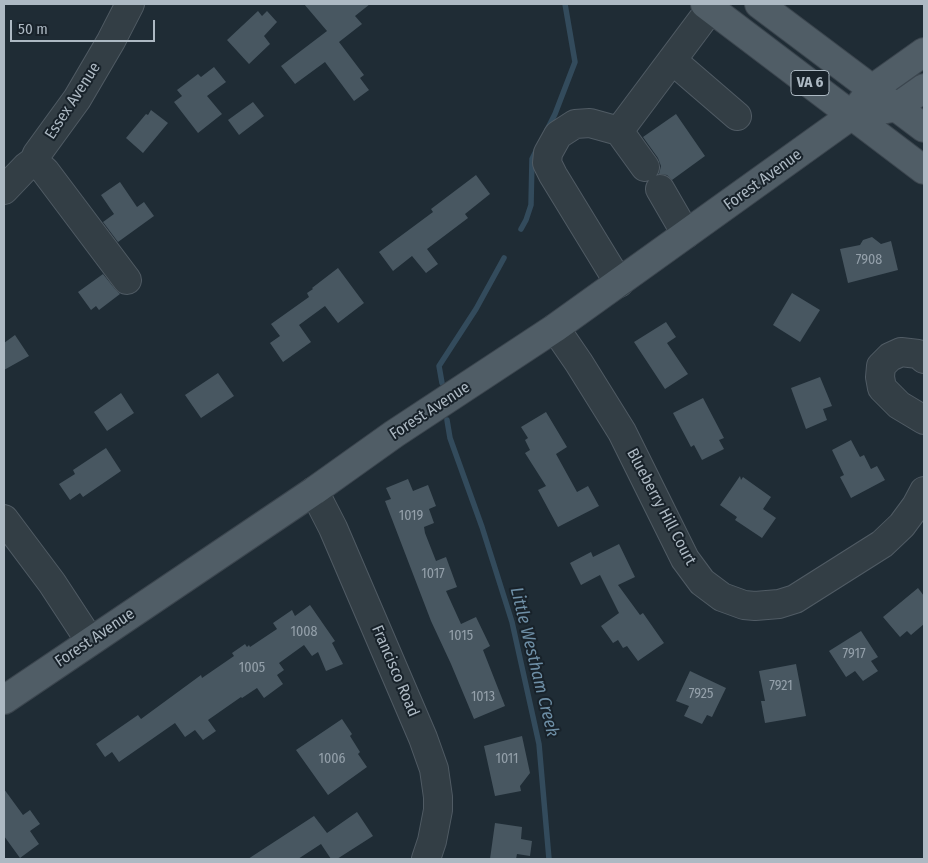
<!DOCTYPE html>
<html>
<head>
<meta charset="utf-8">
<style>
	body { margin:0 }
	#map { position:relative; width:928px; height:863px; overflow:hidden; background:#1f2c35; font-family:"Fira Sans Condensed",sans-serif }
	canvas { display:block }
	.frame { position:absolute; inset:0; border:5px solid #adb9c3; pointer-events:none }
	.scale { position:absolute; left:10px; top:20px; width:145px; height:22px; box-sizing:border-box; border:2px solid #adb9c3; border-top:0; padding-left:6px; font-size:15px; line-height:18px; white-space:nowrap; color:#adb9c3; -webkit-text-stroke:4px #18222a; paint-order:stroke }
</style>
</head>
<body>
<div id="map">
<canvas width="928" height="863"></canvas>
<div class="frame"></div>
<div class="scale">50 m</div>
</div>
<script>
const c = document.querySelector('canvas').getContext('2d');
c.lineJoin = 'round';
const toPath = rows => new Path2D(rows.map(r => 'M' + r).join(''));
function strokePath(path, color, width, dash) { c.strokeStyle = color; c.lineWidth = width; c.lineCap = dash ? 'butt' : 'round'; c.setLineDash(dash || []); c.stroke(path); }
function paint(path, color) { c.fillStyle = color; c.fill(path, 'evenodd'); }
function drawText(font, color, halo, rows, align = 'center') {
  c.font = font + ' "Fira Sans Condensed",sans-serif'; c.lineWidth = 4; c.setLineDash([]); c.textBaseline = 'middle'; c.strokeStyle = halo; c.fillStyle = color; for (const [text, x, y, turn = 0] of rows) {
    c.save(); c.translate(x, y); c.rotate((+turn || 0) * Math.PI / 180); c.textAlign = isNaN(turn) ? turn : align; if (halo) c.strokeText(text, 0, 0); c.fillText(text, 0, 0); c.restore();
  }
}
strokePath(toPath([
	[547,130,555,114,575,62,565,4],
	[521,229,526,220,531,205,532,159,537,149],
	[442,383,439,366,476,309,504,258],
	[447,420,450,438,482,527,512,622,539,744,549,859]
]), '#334b5c', 5.5);
paint(toPath([
	[304,4,370,4,355,16,362,24,339,42,364,75,360,78,369,90,354,101,325,62,295,84,281,66,327,31],
	[258,11,262,16,267,11,277,22,264,36,270,44,249,64,227,40],
	[214,67,226,82,207,96,222,114,198,133,174,102,182,96,177,90,198,74,201,77],
	[253,102,264,116,239,135,228,120],
	[151,110,168,123,143,153,126,138,146,114,148,115],
	[676,114,705,156,672,180,667,175,659,174,661,166,658,158,643,137],
	[476,175,490,194,465,214,468,218,427,249,438,264,426,273,412,256,393,271,379,252,433,212,431,209],
	[120,182,137,207,144,202,154,216,118,242,103,222,114,214,101,195],
	[872,237,881,244,891,241,898,270,848,283,840,249,860,245,863,240],
	[338,268,364,303,338,323,325,306,299,325,311,342,283,362,270,343,280,336,271,324,309,297,307,293,313,289,312,288],
	[103,274,115,289,120,294,99,310,96,306,91,310,78,292],
	[792,293,820,310,800,342,773,325],
	[666,322,676,337,667,343,688,374,665,389,634,342],
	[15,335,29,356,4,370,4,343],
	[218,373,234,396,201,418,185,395],
	[820,377,832,406,823,409,827,420,806,429,791,388],
	[121,393,134,413,107,431,94,412],
	[703,398,724,438,719,440,724,449,702,460,694,445,691,447,673,413],
	[546,412,567,447,556,454,577,492,588,486,599,506,558,527,538,490,546,486,525,453,530,450,525,440,528,438,521,427],
	[851,440,860,457,864,455,871,469,877,466,885,480,851,498,840,477,844,475,832,450],
	[106,448,121,471,83,497,80,493,70,500,59,484,75,474,73,470],
	[740,476,741,480,743,477,771,497,763,509,776,518,762,538,735,520,737,517,720,505],
	[408,479,413,491,428,485,436,506,429,509,434,523,424,527,425,533,436,561,446,557,457,587,446,591,461,624,476,617,490,646,483,650,505,706,474,719,451,664,431,621,385,501,391,499,386,488],
	[619,544,635,577,618,585,640,615,643,613,664,643,638,661,627,646,623,648,618,640,613,643,601,626,619,613,600,575,581,585,570,563,591,552,593,557],
	[918,588,924,596,924,624,911,635,907,631,900,637,883,617],
	[310,605,335,641,332,643,343,664,326,671,318,652,312,656,304,645,279,663,284,670,277,675,283,684,264,698,257,688,242,698,241,697,208,720,216,731,203,740,195,730,185,737,175,723,119,762,112,752,105,757,96,744,138,715,141,719,201,675,202,678,234,656,232,653,245,644,247,647,249,645,250,647,277,629,273,623,292,610,295,616],
	[861,631,878,657,871,661,878,671,863,681,855,671,846,677,829,651],
	[796,664,806,716,765,723,761,701,765,701,759,671],
	[690,671,726,688,712,717,707,715,702,724,684,716,689,706,676,701],
	[342,719,352,734,350,736,360,752,358,754,367,767,328,795,296,750],
	[522,736,530,773,520,786,521,791,495,796,484,746],
	[4,789,23,815,30,810,40,824,30,831,39,844,20,858,4,836],
	[357,812,373,836,337,859,331,859,321,844,298,859,248,859,314,816,327,833],
	[495,823,522,827,521,839,532,841,530,856,517,854,516,859,490,859]
]), '#485761');
const minor = toPath([
	[672,60,737,116],
	[619,131,645,167],
	[34,161,45,171,127,280],
	[660,189,686,234],
	[4,190,26,167,34,161,37,154,77,99,111,41,130,4],
	[619,283,553,175,547,163,548,153,558,135,575,124,590,123,619,131,711,8],
	[555,328,579,363,622,432,685,559,702,582,722,597,744,605,755,606,779,604,795,599,882,544,902,525,916,506,924,491],
	[924,359,918,354,901,352,890,357,881,366,880,377,882,388,899,405,924,420],
	[314,491,333,528,423,738,434,769,438,797,438,810,432,841,426,859],
	[4,519,52,583,90,641]
]);
const major = toPath([
	[705,4,924,170],
	[759,4,924,128],
	[881,110,897,107,924,88],
	[4,700,314,491,394,434,555,328,852,115,872,89,924,52]
]);
strokePath(minor, '#505b64', 30);
strokePath(major, '#3c464f', 30);
strokePath(minor, '#333e45', 28);
strokePath(major, '#505d66', 28);
drawText('14px', '#94a0aa', null, [
	["7908",869,260],
	["1019",411,516],
	["1017",433,574],
	["1008",304,632],
	["1015",461,636],
	["7917",854,654],
	["1005",252,668],
	["7921",781,686],
	["7925",701,694],
	["1013",483,697],
	["1006",332,759],
	["1011",507,759]
]);
for (const [x, y, w] of [
	[810,83,38]
]) { const box = new Path2D(); box.roundRect(x - w / 2, y - 12.5, w, 25, 4); c.fillStyle = '#18222a'; c.fill(box); strokePath(box, '#adb9c3', 1); }
drawText('bold 15px', '#adb9c3', null, [
	["VA 6",810,83]
]);
drawText('16px', '#adb9c3', '#18222a', [
	["Essex Avenue",73,101,-57],
	["Forest Avenue",763,180,-36],
	["Forest Avenue",430,411,-33],
	["Blueberry Hill Court",661,507,62],
	["Forest Avenue",95,638,-34],
	["Francisco Road",395,671,67]
]);
drawText('italic 18px', '#6e8fa6', '#18222a', [
	["Little Westham Creek",534,662,76]
]);
</script>
</body>
</html>
